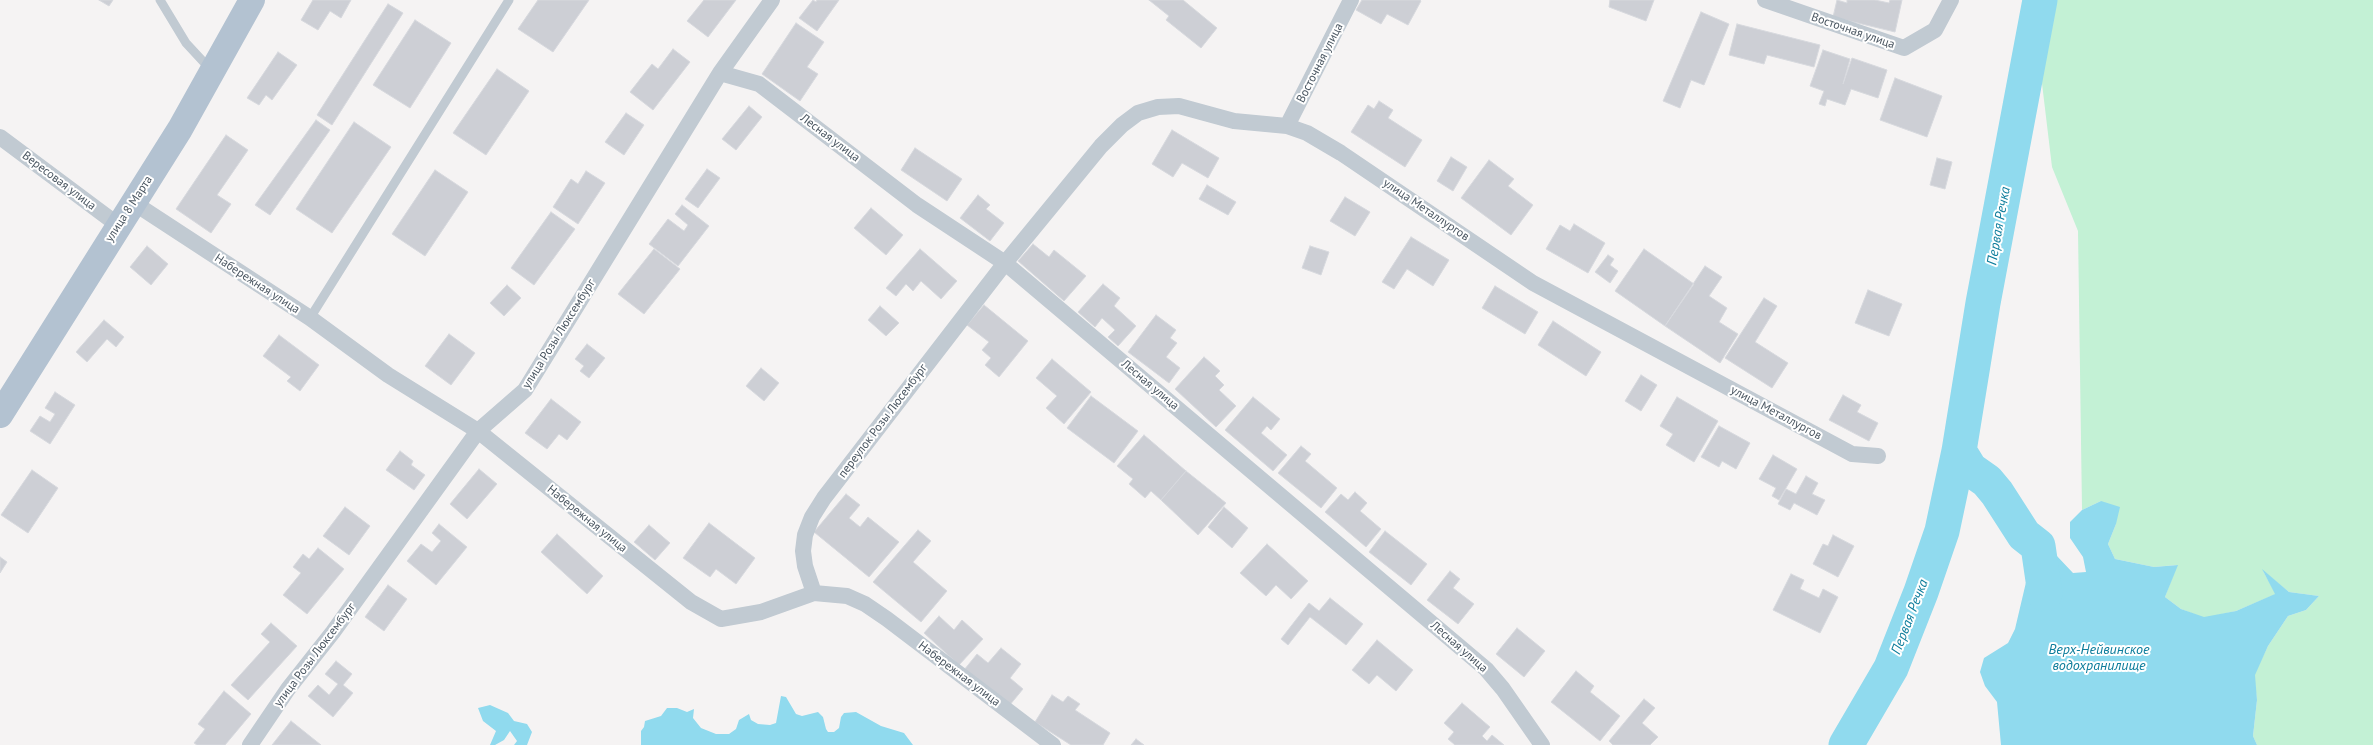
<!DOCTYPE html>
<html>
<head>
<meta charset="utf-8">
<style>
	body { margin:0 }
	canvas { display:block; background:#f5f3f3 }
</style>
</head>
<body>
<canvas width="2373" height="745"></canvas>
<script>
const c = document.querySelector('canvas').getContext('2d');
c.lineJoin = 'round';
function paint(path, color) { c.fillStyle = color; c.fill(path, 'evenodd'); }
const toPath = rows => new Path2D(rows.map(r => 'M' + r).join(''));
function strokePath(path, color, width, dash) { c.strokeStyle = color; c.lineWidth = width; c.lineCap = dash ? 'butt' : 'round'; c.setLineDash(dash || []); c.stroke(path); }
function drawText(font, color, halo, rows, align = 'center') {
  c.font = font + ' "PT Sans",sans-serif'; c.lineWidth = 4; c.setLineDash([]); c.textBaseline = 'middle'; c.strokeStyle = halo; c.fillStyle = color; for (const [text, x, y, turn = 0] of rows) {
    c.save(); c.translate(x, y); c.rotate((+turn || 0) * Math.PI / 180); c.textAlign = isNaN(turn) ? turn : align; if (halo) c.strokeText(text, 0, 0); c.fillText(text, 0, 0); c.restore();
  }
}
paint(toPath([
	[2032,0,2373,0,2373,745,2257,745,2253,736,2257,700,2254,675,2268,646,2288,616,2306,610,2319,596,2289,592,2263,571,2276,594,2236,611,2204,618,2181,609,2165,597,2177,565,2154,567,2115,559,2108,544,2116,524,2101,501,2082,510,2078,231,2052,167]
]), '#c3f1d5');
paint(toPath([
	[2101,501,2120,507,2116,524,2108,544,2115,559,2154,567,2178,565,2165,597,2181,609,2204,617,2236,611,2275,594,2262,569,2289,592,2319,596,2306,610,2288,616,2268,646,2255,675,2257,700,2253,736,2257,745,2001,745,1997,702,1985,686,1980,672,1984,658,2008,643,2015,629,2031,561,2038,546,2056,555,2073,573,2086,572,2083,557,2070,538,2070,522,2082,510],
	[781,696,786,697,796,714,802,716,818,712,823,717,826,729,828,732,834,732,839,728,841,717,844,713,856,712,881,726,904,733,913,745,641,745,641,731,644,727,645,721,661,716,667,708,677,708,687,712,694,709,693,718,701,728,716,734,729,734,736,729,739,720,749,714,751,720,758,724,770,725,776,723],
	[490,705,508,713,514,721,527,724,532,732,527,745,514,745,517,741,510,731,504,740,495,745,490,745,496,731,483,721,478,708]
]), '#90daee');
strokePath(toPath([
	[1959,451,1970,469,1987,481,1997,493,2024,535,2038,546,2045,594],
	[1846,745,1891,668,1921,592,1942,531,1959,451,1983,303,2040,0]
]), '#90daee', 35);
const building = toPath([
	[99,0,113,0,109,6,99,0],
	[313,0,351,0,341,18,330,11,318,30,301,20,313,0],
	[538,0,589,0,553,52,518,29,538,0],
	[704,0,736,0,708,37,687,21,704,0],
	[813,0,816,2,817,0,839,0,817,31,799,18,813,0],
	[1149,0,1183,0,1217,28,1201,48,1166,20,1169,16,1149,0],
	[1362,0,1420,0,1421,1,1408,25,1387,14,1381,24,1356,10,1362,0],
	[1610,0,1654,0,1646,21,1609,7,1610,0],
	[1837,0,1847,3,1847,0,1875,0,1889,3,1890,0,1902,0,1895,32,1833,17,1837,0],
	[388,4,403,13,332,125,317,115,388,4],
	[1701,12,1729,24,1704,85,1691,80,1680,108,1663,101,1701,12],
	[415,20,451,43,410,108,373,85,415,20],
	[796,23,824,42,807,67,818,74,800,101,762,74,796,23],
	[1737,24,1820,45,1814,67,1767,55,1764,64,1729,55,1737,24],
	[673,49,690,62,653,110,630,92,652,64,658,69,673,49],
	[1823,50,1850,59,1843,84,1852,58,1887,70,1878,98,1851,89,1845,105,1827,99,1825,106,1819,104,1824,91,1810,86,1823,50],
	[278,52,297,65,272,100,266,95,259,105,247,98,278,52],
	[497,69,529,91,486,155,453,133,497,69],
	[1895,78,1942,96,1927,137,1880,120,1895,78],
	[1379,101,1393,110,1388,118,1422,140,1405,167,1351,132,1368,105,1374,109,1379,101],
	[749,106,762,117,736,150,722,139,749,106],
	[626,113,644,125,624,155,605,142,626,113],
	[316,120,330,130,270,215,255,205,316,120],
	[354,122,391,147,332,233,296,209,354,122],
	[1172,130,1219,158,1208,178,1182,163,1173,177,1152,164,1172,130],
	[226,135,248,150,217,195,231,204,211,233,176,209,226,135],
	[915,148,962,179,947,201,901,170,915,148],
	[1451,157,1467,167,1453,191,1437,181,1451,157],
	[1937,158,1952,162,1945,189,1930,185,1937,158],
	[1489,160,1514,179,1508,186,1533,205,1511,235,1461,198,1489,160],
	[707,169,720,178,698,208,685,199,707,169],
	[435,170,468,192,425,256,392,234,435,170],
	[586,171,605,183,578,224,553,207,571,179,578,184,586,171],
	[1207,185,1236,202,1228,215,1199,199,1207,185],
	[978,195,990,205,986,209,1004,223,990,241,960,218,978,195],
	[1345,197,1370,212,1355,236,1330,221,1345,197],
	[682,205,709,226,678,266,649,244,668,219,684,231,688,225,675,214,682,205],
	[871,208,903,235,886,255,854,228,871,208],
	[551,212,575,229,534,285,511,268,551,212],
	[1574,224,1605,243,1588,273,1546,249,1560,225,1570,231,1574,224],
	[1411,237,1449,260,1433,286,1407,269,1394,289,1382,282,1411,237],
	[1033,244,1049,257,1054,250,1086,276,1064,301,1018,261,1033,244],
	[147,246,168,264,151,285,130,267,147,246],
	[1310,246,1329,252,1321,275,1302,268,1310,246],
	[654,249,680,269,644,314,618,294,654,249],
	[920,249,957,281,941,299,921,281,913,291,906,284,896,296,886,288,920,249],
	[1644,249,1694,284,1665,326,1615,291,1644,249],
	[1608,255,1614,259,1610,265,1618,271,1610,283,1595,272,1608,255],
	[1705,266,1722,277,1709,296,1727,308,1719,322,1738,334,1720,363,1665,326,1705,266],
	[1103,284,1120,298,1114,306,1136,326,1118,346,1108,337,1115,330,1102,318,1095,327,1078,312,1103,284],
	[507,285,521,298,504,316,490,303,507,285],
	[1495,286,1538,312,1525,334,1482,308,1495,286],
	[1868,290,1902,304,1889,336,1855,323,1868,290],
	[1764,298,1777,306,1755,342,1788,363,1772,388,1725,358,1764,298],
	[984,305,1028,341,999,377,985,365,991,358,982,350,989,342,967,325,984,305],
	[880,306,899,323,886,336,868,320,880,306],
	[1156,315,1176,330,1170,338,1177,343,1166,357,1180,368,1169,383,1128,352,1156,315],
	[104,320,124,337,116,347,107,339,87,362,76,352,104,320],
	[1553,321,1601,352,1586,376,1538,345,1553,321],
	[449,334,475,353,451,385,425,366,449,334],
	[279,335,319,365,300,391,287,381,291,377,263,356,279,335],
	[587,344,605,358,589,378,580,371,584,366,575,359,587,344],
	[1204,357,1220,371,1215,376,1224,385,1219,390,1236,406,1216,427,1175,389,1204,357],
	[1052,359,1091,392,1064,424,1046,408,1057,396,1036,378,1052,359],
	[761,368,779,383,764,401,746,386,761,368],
	[1641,375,1657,385,1641,411,1625,401,1641,375],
	[55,392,75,405,50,444,30,431,40,416,50,422,55,414,45,408,55,392],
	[1843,395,1861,405,1857,412,1878,423,1869,441,1829,420,1843,395],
	[1091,396,1138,431,1114,463,1067,428,1091,396],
	[1253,397,1280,419,1271,430,1267,426,1261,433,1287,455,1273,471,1225,430,1253,397],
	[1677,397,1718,421,1694,462,1666,445,1673,434,1660,426,1677,397],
	[551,399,581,422,567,440,559,434,547,449,525,433,551,399],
	[1719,426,1750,443,1736,469,1722,461,1719,467,1701,457,1719,426],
	[1144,435,1186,471,1161,500,1151,491,1145,498,1129,484,1133,479,1117,466,1144,435],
	[1301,446,1311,454,1305,461,1337,488,1321,508,1278,473,1301,446],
	[400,451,413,461,411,465,425,475,414,490,386,470,400,451],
	[1773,455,1797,469,1779,500,1772,496,1776,488,1759,479,1773,455],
	[479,469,497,484,467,519,450,504,479,469],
	[32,470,58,488,28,533,1,515,32,470],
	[1186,471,1226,503,1198,535,1161,500,1186,471],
	[1806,476,1818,483,1812,494,1825,500,1817,515,1794,503,1790,510,1778,504,1786,489,1796,494,1806,476],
	[1355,492,1367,503,1360,511,1381,529,1366,547,1325,512,1341,494,1348,500,1355,492],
	[846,494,860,505,849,518,860,527,868,517,899,542,869,577,814,532,846,494],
	[345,507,370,526,349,555,323,536,345,507],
	[1224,507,1248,528,1232,548,1208,527,1224,507],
	[709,523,755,558,736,584,716,569,710,577,683,558,709,523],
	[439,524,467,547,436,585,407,561,421,544,432,552,441,541,432,533,439,524],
	[649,525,670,543,655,560,634,542,649,525],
	[918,530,931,541,913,562,947,591,921,622,873,582,918,530],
	[1385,531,1427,564,1411,585,1369,552,1385,531],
	[557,534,603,576,587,594,541,552,557,534],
	[1833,535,1854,546,1838,577,1813,564,1823,544,1828,546,1833,535],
	[1267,544,1308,581,1291,599,1276,585,1266,596,1240,573,1267,544],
	[318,548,344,569,307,614,283,595,301,573,293,567,303,554,309,559,318,548],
	[0,557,7,562,0,573,0,557],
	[1450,571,1460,579,1453,588,1474,604,1458,624,1427,600,1450,571],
	[1791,574,1804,580,1800,589,1819,598,1823,589,1838,597,1820,633,1773,610,1791,574],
	[388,585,407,599,384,631,365,617,388,585],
	[1330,598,1363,624,1346,645,1310,617,1288,645,1281,639,1309,603,1319,611,1330,598],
	[939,616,954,630,962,620,983,639,959,665,924,633,939,616],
	[271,623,297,646,248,700,231,685,270,642,261,634,271,623],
	[1517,628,1545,651,1524,677,1496,654,1517,628],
	[1377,640,1413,670,1396,691,1377,675,1369,684,1352,670,1377,640],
	[1001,648,1021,664,1010,678,1023,689,1009,706,964,670,977,654,988,663,1001,648],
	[336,661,352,674,343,685,353,693,333,717,308,696,318,685,329,695,338,684,325,674,336,661],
	[1576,671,1594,686,1590,692,1620,716,1600,741,1551,702,1576,671],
	[224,691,251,714,225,745,197,745,194,743,205,729,198,724,224,691],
	[1052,695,1063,702,1068,696,1080,704,1075,710,1110,733,1103,745,1071,745,1035,722,1052,695],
	[1644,699,1655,708,1642,723,1658,737,1650,745,1613,745,1609,741,1644,699],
	[1462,703,1490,727,1482,736,1487,741,1492,735,1504,745,1455,745,1448,739,1454,732,1444,723,1462,703],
	[291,721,321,745,272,745,291,721],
	[1136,739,1144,745,1131,745,1136,739]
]);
paint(building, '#cdcfd5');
strokePath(building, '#d7d9de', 1);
strokePath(toPath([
	[160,0,186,43,211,70],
	[310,318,509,0]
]), '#c1cad2', 9);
strokePath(toPath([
	[1765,0,1904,48,1935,30,1951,0],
	[720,73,759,84,917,205,1005,263,1486,669,1503,689,1542,745],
	[1287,126,1351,0],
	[0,137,118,225],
	[134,203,310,318,388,375,478,431,691,602,721,619,761,612,814,593,847,596,865,604,887,619,1053,745],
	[814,593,805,566,803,551,805,535,812,517,824,498,1005,263,1101,146,1122,125,1138,113,1158,107,1179,106,1234,121,1287,126,1307,133,1341,153,1533,283,1852,454,1878,456],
	[250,745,288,689,333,632,478,431,525,390,720,73,772,0]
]), '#c1cad2', 16);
strokePath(toPath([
	[0,415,180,129,252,0]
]), '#b3c2d1', 26);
drawText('12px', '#4a5661', '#fff', [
	["Восточная улица",1853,31,19],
	["Восточная улица",1320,63,-63],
	["Лесная улица",830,138,37],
	["Вересовая улица",59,181,37],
	["улица 8 Марта",129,209,-57],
	["улица Металлургов",1426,210,34],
	["Набережная улица",257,284,33],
	["улица Розы Люксембург",559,334,-58],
	["Лесная улица",1150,385,40],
	["улица Металлургов",1776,413,28],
	["переулок Розы Люсембург",883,421,-53],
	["Набережная улица",587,519,39],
	["Лесная улица",1459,647,41],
	["улица Розы Люксембург",315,655,-53],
	["Набережная улица",959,674,37]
]);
drawText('italic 14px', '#0c7c9b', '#fff', [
	["Первая Речка",1999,226,-80],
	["Первая Речка",1910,617,-69],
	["Верх-Нейвинское",2099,650],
	["водохранилище",2099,666]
]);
</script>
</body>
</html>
